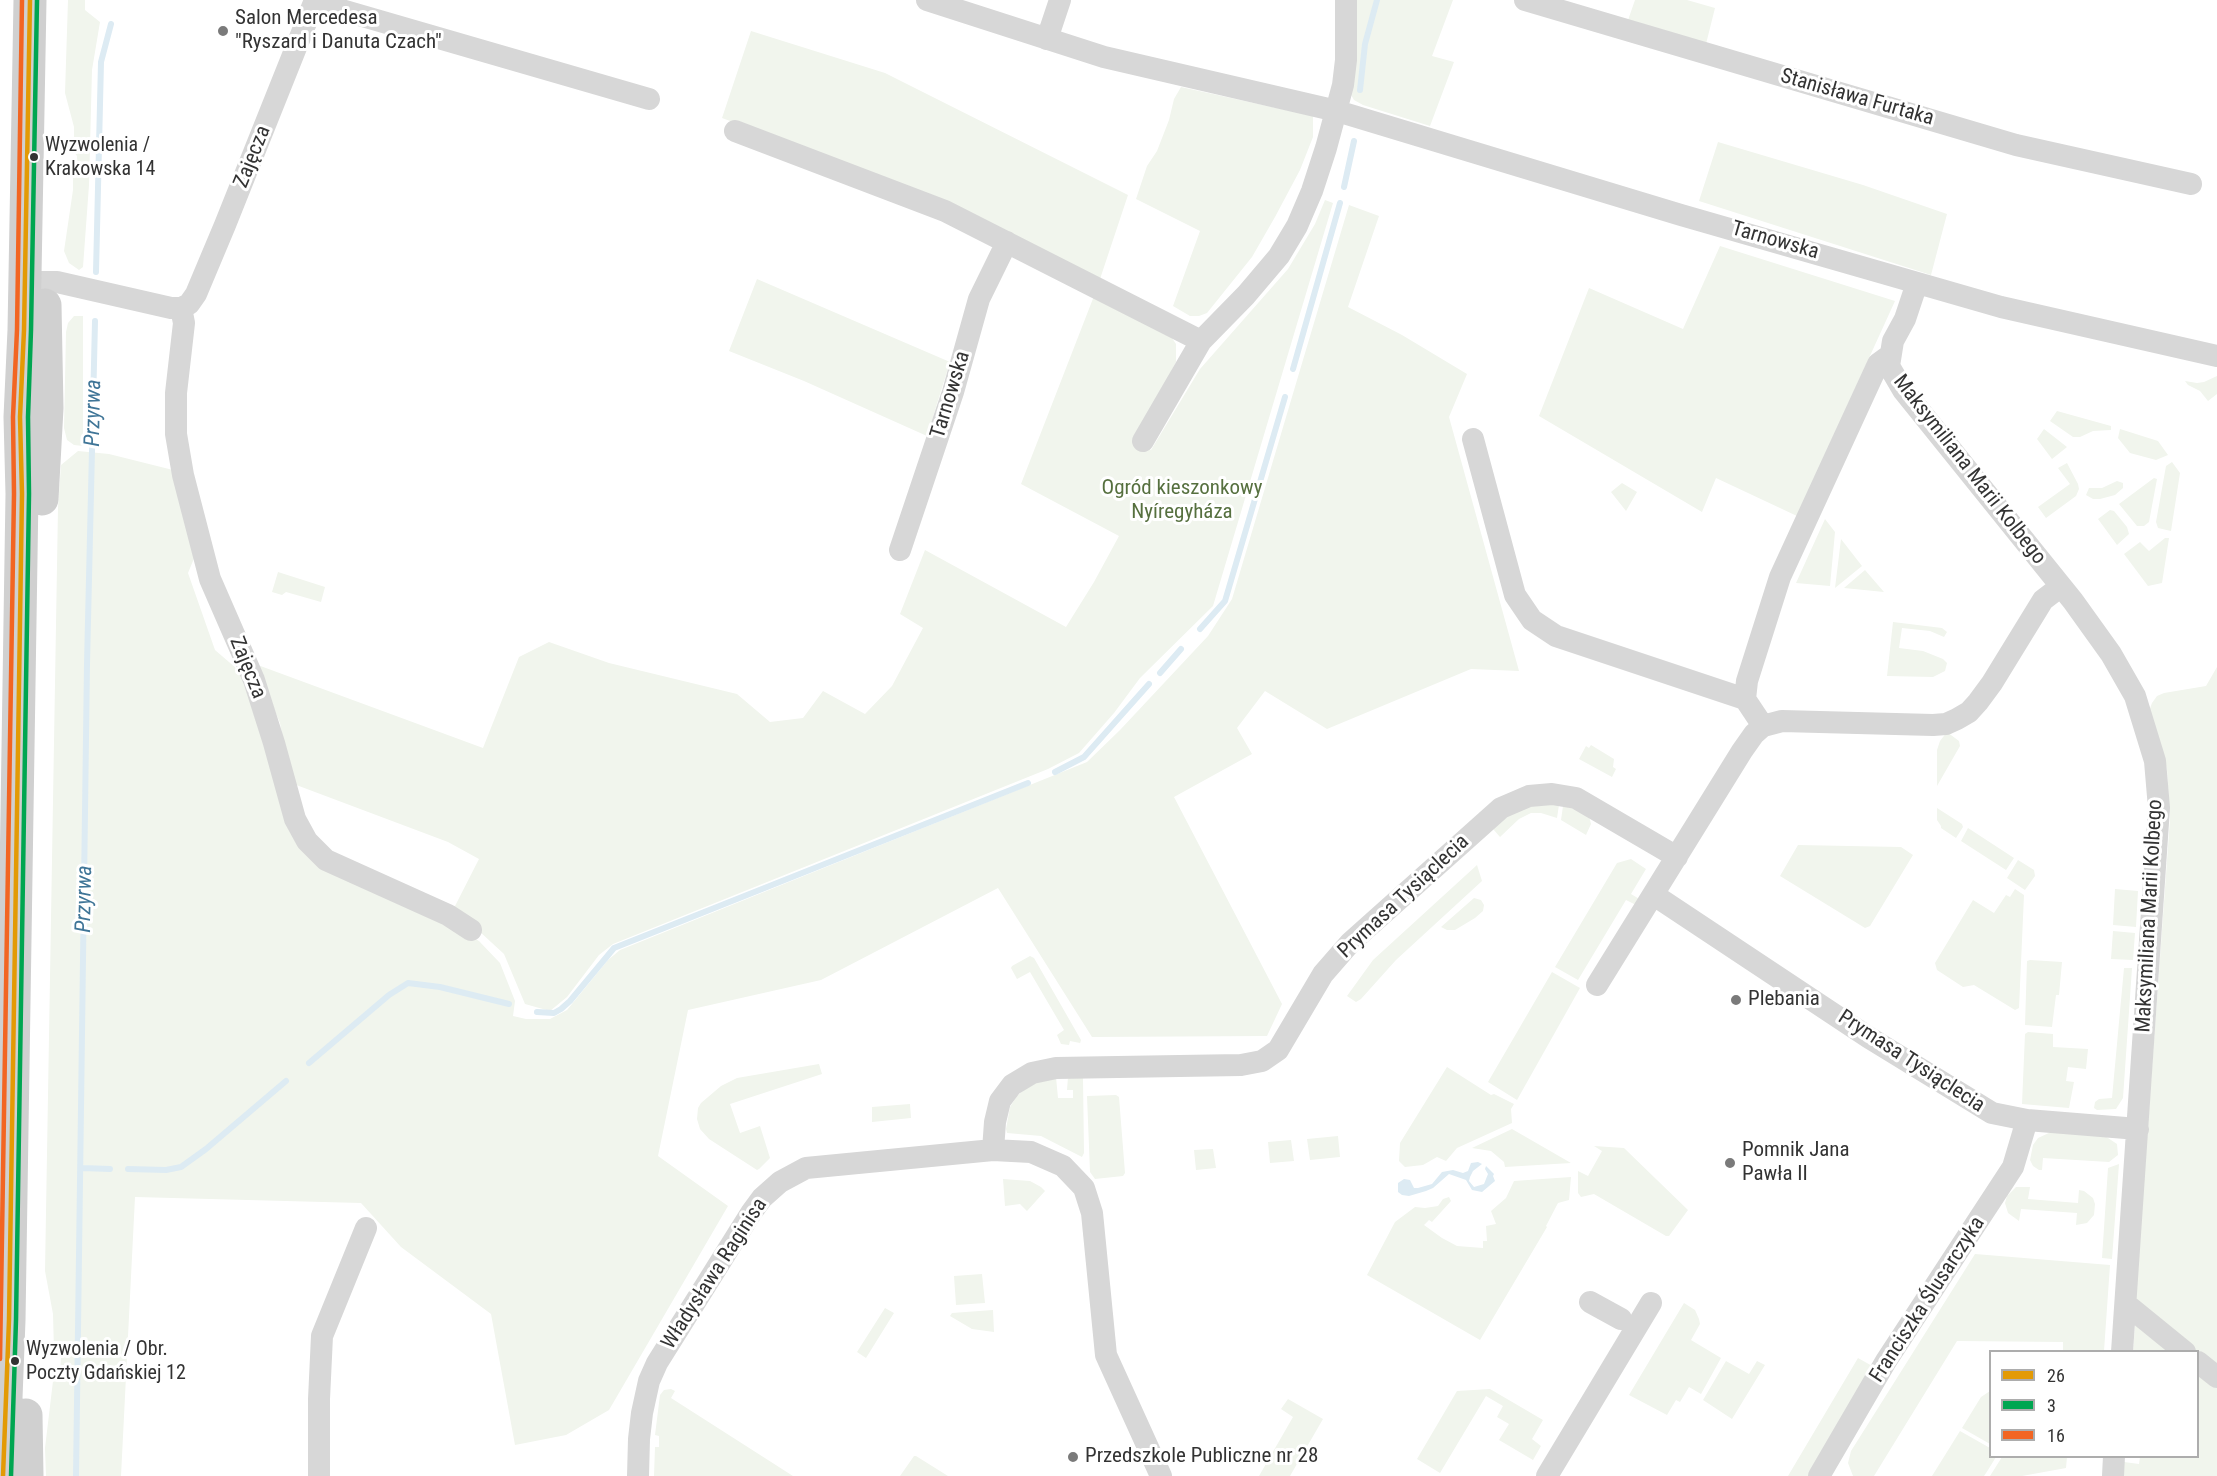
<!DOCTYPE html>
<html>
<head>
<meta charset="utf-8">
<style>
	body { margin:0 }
	#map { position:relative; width:2217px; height:1476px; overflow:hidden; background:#fff; font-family:"Roboto Condensed",sans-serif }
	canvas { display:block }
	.legend { position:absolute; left:1989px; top:1350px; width:210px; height:108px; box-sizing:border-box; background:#fff; border:2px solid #adadad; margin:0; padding:8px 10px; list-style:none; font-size:18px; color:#333 }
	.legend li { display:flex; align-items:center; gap:12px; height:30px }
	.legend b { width:30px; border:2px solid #adadad }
</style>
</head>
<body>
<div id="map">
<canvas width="2217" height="1476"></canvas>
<ul class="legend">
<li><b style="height:8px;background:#e39a05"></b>26</li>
<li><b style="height:8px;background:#00a651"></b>3</li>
<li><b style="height:8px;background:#f26522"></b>16</li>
</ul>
</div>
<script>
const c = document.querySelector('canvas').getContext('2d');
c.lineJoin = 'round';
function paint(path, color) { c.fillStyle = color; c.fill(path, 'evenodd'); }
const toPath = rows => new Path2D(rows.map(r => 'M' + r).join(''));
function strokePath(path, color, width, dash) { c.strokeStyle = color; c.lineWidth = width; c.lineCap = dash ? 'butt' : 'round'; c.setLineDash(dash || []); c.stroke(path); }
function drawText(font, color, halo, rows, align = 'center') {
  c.font = font + ' "Roboto Condensed",sans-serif'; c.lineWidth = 6; c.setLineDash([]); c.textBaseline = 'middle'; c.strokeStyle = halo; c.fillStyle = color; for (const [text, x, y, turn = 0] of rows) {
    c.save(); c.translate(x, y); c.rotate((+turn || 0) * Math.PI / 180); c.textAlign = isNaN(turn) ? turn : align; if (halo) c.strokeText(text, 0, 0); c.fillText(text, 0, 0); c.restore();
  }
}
paint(toPath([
	[68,0,85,0,85,10,100,22,92,70,89,185,83,267,79,270,69,263,64,251,73,190,73,172,77,169,77,156,74,152,74,127,65,93],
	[1355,0,1453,0,1432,56,1454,62,1430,126,1363,105,1354,100,1350,93],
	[1635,0,1687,0,1715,8,1706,44,1627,23],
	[751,31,885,73,1128,195,1100,279,913,188,722,118],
	[1181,87,1313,116,1313,137,1300,170,1275,217,1252,257,1207,313,1199,316,1190,316,1173,306,1200,231,1136,199,1147,166,1157,151,1169,120,1174,99],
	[1718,142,1863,185,1947,214,1931,275,1699,201],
	[1325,200,1333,203,1213,606,1140,678,1114,713,1079,753,1048,769,613,944,599,955,567,997,550,1011,525,1004,504,954,454,908,479,859,448,842,291,783,280,723,255,664,483,748,519,657,549,642,609,663,737,694,770,722,803,718,823,691,865,714,892,686,923,628,900,614,925,550,1066,627,1094,582,1119,536,1021,484,1094,296,1172,338,1176,344,1176,362,1135,440,1151,450,1200,369,1288,269,1315,224],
	[1349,205,1379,216,1348,307,1402,335,1467,374,1449,417,1519,671,1471,669,1327,729,1265,691,1237,728,1252,754,1174,797,1282,1004,1267,1036,1092,1037,998,888,821,980,688,1010,658,1156,728,1206,609,1410,566,1435,515,1445,491,1314,401,1247,361,1203,135,1197,121,1476,46,1476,45,1448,53,1381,60,1375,61,1357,54,1351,53,1314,45,1271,58,507,61,465,78,451,109,454,173,470,195,556,188,573,215,650,243,674,292,831,479,941,500,963,515,1001,513,1016,526,1019,550,1019,567,1010,608,960,620,950,1087,762,1120,730,1208,636,1232,599],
	[1720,246,1895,301,1797,516,1716,478,1702,512,1539,416,1589,288,1683,329],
	[757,279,950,362,927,436,804,381,729,351],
	[74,316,83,316,83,446,74,445,67,440,64,428,66,332,68,323],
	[2217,376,2217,394,2208,401,2200,391,2188,385,2185,381,2197,383,2204,382],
	[2057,411,2111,426,2111,430,2093,431,2080,437,2073,437,2050,421],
	[2044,429,2067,447,2052,459,2037,439],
	[2120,429,2158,441,2168,455,2156,460,2130,453,2118,438],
	[2172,462,2180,473,2171,531,2158,528,2156,522,2166,466],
	[2067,463,2078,484,2079,489,2076,496,2046,518,2038,507,2070,484,2058,468],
	[2154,478,2157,479,2149,522,2144,526,2137,526,2119,504],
	[2117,481,2123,483,2123,488,2115,495,2100,499,2093,499,2086,495,2089,488,2102,488],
	[1622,483,1637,492,1626,511,1611,492],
	[2110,510,2114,511,2127,527,2129,534,2117,545,2098,519],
	[1825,519,1835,532,1830,586,1796,583],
	[2165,538,2169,538,2162,583,2148,586,2124,554,2140,542,2149,551],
	[1841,539,1862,566,1835,588],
	[1865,570,1884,592,1844,588],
	[278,572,325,587,321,602,286,592,282,595,272,592],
	[1893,622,1942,628,1947,632,1944,637,1930,631,1902,628,1899,648,1923,651,1943,659,1947,663,1945,671,1933,677,1887,676],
	[2217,667,2217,1370,2135,1305,2170,819,2167,769,2149,711,2152,703,2157,696,2164,693,2206,686],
	[1947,732,1959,741,1960,746,1937,786,1937,750,1940,741],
	[1591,745,1614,759,1613,767,1616,769,1612,777,1579,759,1586,746,1589,748],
	[1527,805,1559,805,1557,818,1541,813,1531,813,1519,819,1500,837,1493,829,1493,825],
	[1563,806,1572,808,1589,816,1591,824,1586,835,1561,820],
	[1937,808,1962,824,1963,827,1956,838,1941,828,1941,826,1937,820],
	[1968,828,2014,858,2006,870,1961,841],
	[1798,845,1901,847,1913,855,1870,926,1865,928,1780,876],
	[1631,859,1646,869,1631,894,1641,900,1638,906,1626,900,1578,980,1555,967,1617,863],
	[2018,860,2034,870,2035,876,2025,890,2007,878],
	[1477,865,1482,881,1396,960,1361,999,1356,1002,1347,996,1373,960],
	[2015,889,2024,895,2019,1008,2015,1010,1974,985,1963,987,1937,970,1935,963,1973,900,1994,913,2006,895,2010,897],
	[2115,889,2138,891,2136,927,2113,925],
	[1474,898,1481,900,1484,905,1483,911,1475,918,1455,930,1447,930,1441,927],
	[2113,931,2135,933,2133,960,2111,959],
	[1030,956,1034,958,1081,1040,1079,1047,1080,1043,1070,1041,1069,1045,1061,1044,1057,1035,1064,1030,1030,972,1017,979,1011,968,1012,966],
	[2030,960,2062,962,2059,995,2056,995,2052,1027,2025,1025,2027,961],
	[2124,968,2132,968,2123,1098,2116,1109,2097,1110,2094,1108,2095,1102,2099,1099,2112,1098],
	[1552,972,1580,988,1517,1100,1488,1082],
	[2028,1032,2053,1034,2053,1047,2088,1049,2086,1069,2068,1067,2066,1081,2074,1082,2069,1108,2022,1104,2025,1034],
	[819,1064,822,1074,730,1104,740,1133,760,1126,770,1158,759,1169,757,1170,709,1139,700,1129,697,1119,698,1108,701,1103,721,1086,737,1078],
	[1447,1067,1491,1095,1494,1094,1514,1104,1511,1109,1512,1123,1457,1148,1446,1161,1437,1157,1423,1165,1405,1167,1399,1161,1400,1143],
	[1056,1077,1058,1098,1073,1098,1073,1090,1067,1090,1068,1077,1083,1078,1084,1153,1082,1157,1041,1136,1007,1133,1006,1129,1010,1107,1017,1096,1032,1083],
	[1116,1095,1119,1097,1125,1173,1123,1176,1095,1179,1090,1172,1087,1096],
	[910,1104,911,1118,872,1122,872,1107],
	[1512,1129,1571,1163,1505,1167,1504,1162,1491,1151,1472,1148],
	[2051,1132,2105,1136,2117,1144,2118,1155,2109,1162,2043,1158,2042,1170,2039,1170,2033,1166,2030,1160,2033,1145,2038,1138],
	[1338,1136,1340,1157,1310,1160,1307,1139],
	[1291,1140,1294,1161,1270,1163,1268,1142],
	[1594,1146,1624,1148,1688,1210,1669,1236,1666,1236,1594,1194,1581,1197,1578,1193,1578,1171,1588,1176,1602,1151],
	[1213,1149,1216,1168,1196,1170,1194,1150],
	[2119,1164,2112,1259,2102,1258,2108,1168],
	[1571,1177,1569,1200,1558,1203,1546,1226,1547,1227,1480,1340,1367,1275,1395,1222,1415,1207,1425,1208,1438,1206,1443,1199,1449,1197,1451,1201,1432,1222,1429,1220,1424,1225,1442,1238,1457,1246,1483,1248,1483,1241,1487,1241,1486,1226,1496,1224,1491,1211,1506,1198,1514,1181],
	[1003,1179,1030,1181,1041,1187,1045,1191,1027,1211,1020,1204,1005,1206],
	[2016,1187,2030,1187,2028,1199,2078,1203,2079,1190,2084,1191,2093,1198,2095,1204,2094,1215,2087,1223,2076,1225,2077,1213,2021,1209,2019,1221,2008,1213,2005,1203,2007,1196],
	[1975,1254,2110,1265,2104,1351,2063,1351,2063,1342,1957,1341,1874,1476,1853,1476,1848,1463,1851,1451],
	[982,1274,985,1303,956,1305,954,1276],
	[1684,1303,1695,1310,1699,1319,1700,1324,1691,1340,1721,1358,1701,1394,1689,1387,1680,1402,1676,1400,1667,1415,1629,1395],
	[885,1308,894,1313,866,1358,857,1352],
	[993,1310,994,1332,972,1329,950,1316,952,1313],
	[2135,1325,2176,1352,2133,1352],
	[1858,1358,1874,1367,1809,1476,1788,1476],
	[1726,1361,1749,1374,1757,1361,1765,1365,1732,1419,1703,1400],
	[2198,1368,2217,1383,2217,1476,2123,1476,2124,1462,2139,1464,2140,1457,2198,1456],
	[671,1389,675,1391,671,1398,793,1476,654,1476,655,1447,659,1447,659,1436,655,1435,660,1395,664,1390],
	[1490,1389,1543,1420,1532,1439,1541,1446,1533,1460,1499,1440,1509,1424,1497,1417,1503,1406,1486,1396,1440,1473,1417,1459,1457,1391],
	[1990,1391,1990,1444,1962,1428,1981,1397],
	[1288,1399,1323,1419,1290,1476,1259,1476,1293,1417,1281,1409],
	[1960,1431,1990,1448,1990,1456,1996,1457,1988,1470,1984,1476,1932,1476],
	[914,1456,916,1456,948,1476,900,1476],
	[2002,1457,2067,1457,2066,1468,2022,1476,1990,1476]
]), '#f1f5ed');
paint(toPath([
	[1478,1162,1482,1164,1473,1171,1470,1177,1469,1181,1474,1187,1484,1184,1488,1174,1485,1169,1486,1166,1494,1174,1493,1176,1495,1181,1482,1192,1472,1190,1466,1180,1449,1174,1433,1188,1426,1191,1409,1196,1402,1195,1398,1192,1398,1183,1404,1179,1410,1180,1414,1188,1418,1188,1432,1184,1442,1172,1453,1170,1463,1173,1468,1171,1471,1163]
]), '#ddebf3');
strokePath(toPath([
	[1360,90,1365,44,1377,0],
	[1344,187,1354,141],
	[96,272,101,62,111,24],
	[1293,369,1340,203],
	[1200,629,1225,601,1285,397],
	[1160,673,1181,649],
	[1055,772,1084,757,1149,684],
	[537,1012,554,1013,561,1009,570,1001,614,948,1028,783],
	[309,1063,389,995,408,983,440,987,509,1004],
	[82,1168,110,1169],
	[128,1169,166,1170,181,1167,206,1149,286,1081],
	[76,1476,87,664,95,321]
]), '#ddebf3', 6);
strokePath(toPath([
	[927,0,1104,57,1337,111,1681,215,2001,307,2217,356],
	[1525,0,2016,145,2191,184],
	[314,2,649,99],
	[1047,39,1060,0],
	[735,131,945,211,1201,341],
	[26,282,57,282,171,308,181,308,189,304,196,294,225,225,315,0],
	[1917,283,1905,319,1893,341,1889,366,1903,390,2073,601,2111,654,2135,696,2155,761,2159,808,2122,1352],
	[181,308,184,323,176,393,176,434,183,475,210,579,254,680,274,743,295,819,307,841,326,860,448,915,471,930],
	[1473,439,1515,595,1532,620,1556,636,1745,699,1763,726],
	[1143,441,1201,341,1246,295,1279,256,1297,226,1312,191,1326,148,1343,85,1346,60,1346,0],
	[900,550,953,392,979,299,1007,242],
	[1745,699,1747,681,1780,577,1878,364,1889,356],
	[1654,895,1868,1037,1992,1113,2027,1120,2138,1129],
	[1597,985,1742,751,1754,734,1763,726,1782,721,1933,725,1946,724,1957,719,1969,712,1978,702,1992,683,2043,600,2060,587],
	[993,1150,995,1122,1000,1101,1012,1085,1032,1073,1056,1068,1241,1065,1262,1061,1278,1050,1323,974,1350,943,1501,808,1529,796,1552,794,1576,798,1677,857],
	[1590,1302,1621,1319],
	[2126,1304,2185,1352],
	[2198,1362,2217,1377],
	[319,1476,319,1399,322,1336,366,1228],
	[638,1476,639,1439,642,1413,649,1381,657,1363,751,1213,762,1198,780,1182,806,1168,993,1150,1031,1152,1063,1166,1084,1188,1092,1213,1106,1355,1161,1476],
	[1547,1476,1651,1303],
	[1819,1476,1886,1361,2013,1167,2027,1120],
	[2113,1476,2114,1456]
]), '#d7d7d7', 22);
strokePath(toPath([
	[42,499,47,408,45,305],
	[26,1415,27,1476],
	[3,1476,9,1320,22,494,20,417,24,330,30,0]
]), '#d0d0d0', 33);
strokePath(toPath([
	[3,1476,9,1320,22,494,20,417,24,330,30,0]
]), '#e39a05', 4.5);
strokePath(toPath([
	[11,1476,16,1320,29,494,28,417,31,330,37,0]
]), '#00a651', 4.5);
strokePath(toPath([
	[0,1359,14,494,13,417,17,330,22,0]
]), '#f26522', 4.5);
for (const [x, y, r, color] of [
	[223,31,6,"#7a7a7a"],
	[34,157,5,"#333"],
	[1736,1000,6,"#7a7a7a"],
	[1730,1163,6,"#7a7a7a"],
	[15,1361,5,"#333"],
	[1073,1457,6,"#7a7a7a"]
]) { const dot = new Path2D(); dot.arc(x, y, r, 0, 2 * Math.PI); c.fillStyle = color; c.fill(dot); strokePath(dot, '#fff', 2); }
drawText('20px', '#333', '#fff', [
	["Wyzwolenia /",45,146],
	["Krakowska 14",45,170],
	["Wyzwolenia / Obr.",26,1350],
	["Poczty Gdańskiej 12",26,1374]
], 'left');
drawText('21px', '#333', '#fff', [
	["Salon Mercedesa",235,19],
	["\"Ryszard i Danuta Czach\"",235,43],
	["Plebania",1748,1000],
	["Pomnik Jana",1742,1151],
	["Pawła II",1742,1175],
	["Przedszkole Publiczne nr 28",1085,1457]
], 'left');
drawText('21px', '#333', '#fff', [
	["Stanisława Furtaka",1857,98,16],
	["Zajęcza",253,157,-68],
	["Tarnowska",1775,241,16],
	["Tarnowska",951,395,-73],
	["Maksymiliana Marii Kolbego",1969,470,52],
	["Zajęcza",247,668,68],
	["Prymasa Tysiąclecia",1404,897,-43],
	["Maksymiliana Marii Kolbego",2150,916,-87],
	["Prymasa Tysiąclecia",1911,1062,33],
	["Władysława Raginisa",715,1274,-57],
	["Franciszka Ślusarczyka",1928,1300,-57]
]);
drawText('21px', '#56703f', '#fff', [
	["Ogród kieszonkowy",1182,489],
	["Nyíregyháza",1182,513]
]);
drawText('italic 22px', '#3f7597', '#fff', [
	["Przyrwa",94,413,-89],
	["Przyrwa",85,899,-89]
]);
</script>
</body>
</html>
